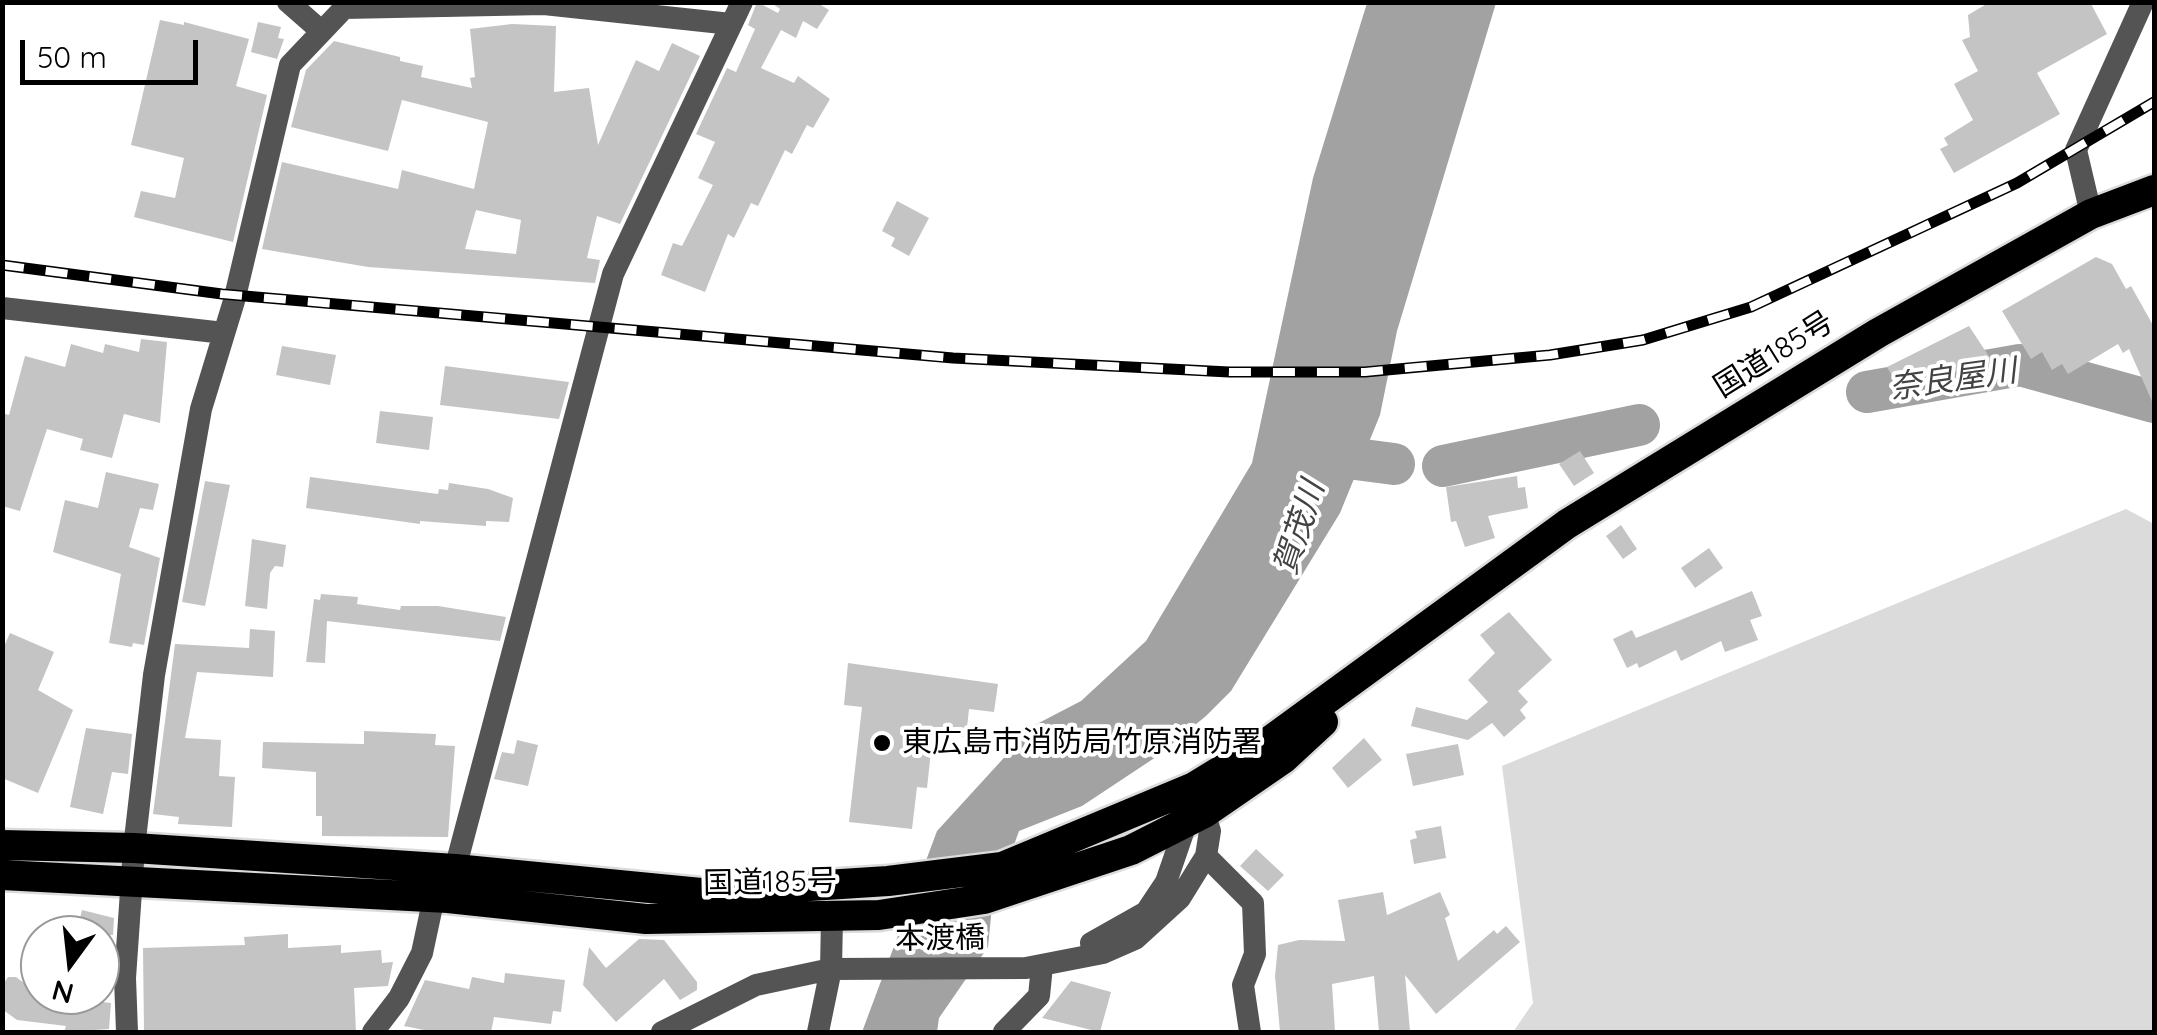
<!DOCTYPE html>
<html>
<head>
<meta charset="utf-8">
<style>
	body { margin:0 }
	#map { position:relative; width:2157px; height:1035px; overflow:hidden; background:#fff; font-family:Quicksand,sans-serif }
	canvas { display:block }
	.frame { position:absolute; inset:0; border:5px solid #000; pointer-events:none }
	.north { position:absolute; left:20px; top:915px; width:100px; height:100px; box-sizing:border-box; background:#fff; border:2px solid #999; border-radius:50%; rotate:195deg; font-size:28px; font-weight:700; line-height:40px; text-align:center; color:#000 }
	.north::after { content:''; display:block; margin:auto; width:35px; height:45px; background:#000; clip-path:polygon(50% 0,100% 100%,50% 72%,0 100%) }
	.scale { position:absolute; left:20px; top:40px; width:178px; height:45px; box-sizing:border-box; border:5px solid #000; border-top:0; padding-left:12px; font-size:30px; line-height:35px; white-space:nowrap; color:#000; -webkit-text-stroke:8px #fff; paint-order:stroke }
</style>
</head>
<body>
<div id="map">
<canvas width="2157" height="1035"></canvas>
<div class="frame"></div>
<div class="north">N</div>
<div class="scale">50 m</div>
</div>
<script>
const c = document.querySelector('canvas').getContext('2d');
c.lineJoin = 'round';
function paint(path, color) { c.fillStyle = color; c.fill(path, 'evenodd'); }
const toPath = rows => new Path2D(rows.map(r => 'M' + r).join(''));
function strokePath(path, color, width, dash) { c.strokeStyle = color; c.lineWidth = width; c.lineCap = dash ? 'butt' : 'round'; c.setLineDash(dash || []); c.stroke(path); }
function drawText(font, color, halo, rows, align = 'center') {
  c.font = font + ' Quicksand,"Noto Sans JP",sans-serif'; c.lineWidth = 8; c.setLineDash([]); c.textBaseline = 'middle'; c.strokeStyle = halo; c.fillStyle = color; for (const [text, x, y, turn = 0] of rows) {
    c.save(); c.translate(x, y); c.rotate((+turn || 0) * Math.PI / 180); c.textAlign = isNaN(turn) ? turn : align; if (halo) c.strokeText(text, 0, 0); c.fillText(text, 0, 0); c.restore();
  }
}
paint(toPath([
	[2126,509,2154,524,2154,1032,1513,1032,1533,1003,1502,766]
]), '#dbdbdb');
paint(toPath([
	[1367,3,1496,3,1397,331,1380,415,1340,513,1231,691,1206,716,1156,757,1082,806,1019,831,992,906,988,947,939,1018,937,1032,862,1032,937,831,1033,726,1081,701,1146,641,1252,463,1313,178]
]), '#a2a2a2');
strokePath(toPath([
	[1867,392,2020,365,2154,402],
	[1325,455,1394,464],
	[1443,466,1639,425]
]), '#a2a2a2', 42);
paint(toPath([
	[757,2,778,13,780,9,770,2,816,2,829,10,817,29,803,21,796,38,781,30,761,68,794,83,798,76,830,99,813,128,807,125,792,154,785,150,758,206,751,203,734,238,728,234,705,292,661,275,673,243,682,246,713,185,698,178,715,142,696,134,727,68,736,72,755,29,748,25],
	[1990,2,2090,2,2107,34,2037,73,2060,114,1954,173,1940,149,1948,145,1944,138,1973,120,1954,84,1978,71,1962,40,1970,37,1968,15],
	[160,20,184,25,184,22,249,39,236,86,267,95,233,242,134,217,141,191,175,198,184,158,131,145],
	[258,22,281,27,278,38,284,39,277,59,251,52],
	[512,24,556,26,554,92,589,88,598,145,636,60,659,71,672,43,700,56,620,224,597,216,587,258,600,260,595,283,368,267,262,249,282,162,398,189,402,170,474,189,488,122,402,100,388,151,291,127,306,70,334,41,400,57,400,61,423,66,421,77,472,88,470,78,475,77,470,29],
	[476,210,521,220,516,254,465,249],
	[897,201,929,218,909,256,891,246,895,238,882,231],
	[2096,257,2112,264,2126,289,2131,286,2154,327,2154,406,2129,349,2123,353,2118,344,2068,374,2062,364,2052,370,2042,352,2031,359,2002,311],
	[1969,326,1990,358,1969,371,1966,366,1953,373,1895,381,1887,367],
	[141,339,167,342,160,423,124,414,112,458,80,450,83,439,47,429,20,511,2,506,2,413,9,415,25,356,65,367,71,344,103,353,105,344,139,352],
	[282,346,336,355,330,385,276,375],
	[445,366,569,382,559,419,440,405],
	[380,411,433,417,429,450,376,443],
	[1580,451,1594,473,1574,486,1559,464],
	[106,472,159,484,153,510,140,508,129,547,160,558,144,645,133,643,132,647,109,643,121,574,53,552,65,500,98,508],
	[1517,476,1518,488,1525,487,1528,508,1488,516,1495,538,1465,547,1456,521,1451,522,1446,487],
	[310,477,438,494,439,489,448,490,449,483,488,489,513,498,509,522,486,521,486,526,420,521,420,524,306,508],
	[205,481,230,485,205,606,182,602],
	[1621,525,1637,549,1623,559,1606,536],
	[252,539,286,545,283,567,275,566,270,573,267,609,245,606],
	[1709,548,1723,568,1695,588,1681,568],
	[1752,591,1762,616,1750,620,1758,640,1725,652,1721,641,1681,661,1676,650,1639,668,1637,663,1627,668,1613,639,1632,630,1636,638],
	[321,594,358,597,357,604,400,610,401,606,438,606,506,617,500,641,327,621,325,663,306,662,314,599,320,600],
	[1509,612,1552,660,1518,691,1528,702,1520,710,1526,718,1504,737,1492,723,1468,740,1411,726,1416,707,1467,720,1488,702,1468,680,1495,653,1480,635],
	[250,629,275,631,273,677,197,672,185,738,221,740,219,776,235,777,232,827,178,824,179,817,153,814,175,644,249,648],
	[10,633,54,652,38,690,73,710,38,793,2,778,2,651],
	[848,663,998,684,994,712,969,709,966,737,933,733,927,788,917,787,912,829,849,822,862,707,844,705],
	[86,728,132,734,128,774,112,772,103,814,70,807],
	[364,731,436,734,435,745,455,746,448,837,322,836,322,816,316,816,316,772,262,768,263,742,364,744],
	[1364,738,1382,760,1348,788,1332,768],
	[517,740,538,745,528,786,494,779,502,752,514,754],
	[1458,744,1464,775,1413,786,1406,754],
	[1441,826,1446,858,1414,864,1410,840,1417,838,1415,831],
	[1256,849,1284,875,1268,891,1240,866],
	[1383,892,1387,915,1440,892,1450,915,1445,918,1458,961,1494,930,1497,934,1506,926,1520,942,1436,1014,1405,975,1410,1031,1379,1032,1374,976,1332,984,1335,1031,1280,1032,1275,976,1278,945,1299,940,1345,941,1338,900],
	[82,910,114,918,113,935,76,935],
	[288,934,288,948,341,945,341,953,381,950,382,963,393,962,388,986,354,988,356,1032,144,1032,143,948,245,945,244,937],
	[639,939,664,940,697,982,697,990,680,1000,664,979,616,1022,583,985,589,947,606,968],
	[505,973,565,980,561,1012,553,1011,551,1024,494,1017,491,1032,434,1032,404,1026,425,980,469,989,472,977,504,983],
	[8,977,16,977,40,995,111,1003,109,1029,64,1032,66,1026,17,1020,2,1009,2,986],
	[1071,981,1111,992,1100,1032,1042,1018]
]), '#c4c4c4');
const highway = toPath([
	[2,845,134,848,455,869,701,893,888,881,1002,867,1194,787,1271,740,1567,524,1878,333,2091,214,2154,190],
	[2,875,448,898,646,919,879,915,984,899,1131,850,1206,812,1283,759,1323,722]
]);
strokePath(highway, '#dbdbdb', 35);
strokePath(toPath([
	[288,2,320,30],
	[344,8,544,4,731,24],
	[2091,214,2076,150,2143,2],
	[2,308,224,333],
	[1206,856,1253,903,1255,954,1243,985,1250,1032],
	[1091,943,1146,912,1166,882,1186,824,1182,813],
	[127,1032,125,978,134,848,154,675,201,409,234,301,290,65,350,2],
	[373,1032,399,998,422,953,434,897,455,869,613,274,742,2],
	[662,1032,756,985,831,969,1026,968,1103,953,1135,939,1180,898,1206,856,1210,831,1199,798],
	[818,1032,831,969,832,918],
	[1004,1032,1039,996,1042,966]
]), '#545454', 22);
strokePath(highway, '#000', 30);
const rail = toPath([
	[2,265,222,294,953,358,1229,372,1365,372,1550,355,1643,340,1751,307,2017,183,2154,102]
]);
strokePath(rail, '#000', 11);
strokePath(rail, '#fff', 8, [22]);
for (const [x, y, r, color] of [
	[882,743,10,"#000"]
]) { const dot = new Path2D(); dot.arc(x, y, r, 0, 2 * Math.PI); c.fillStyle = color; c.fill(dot); strokePath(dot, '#fff', 4); }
drawText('30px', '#000', '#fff', [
	["国道185号",1774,355,-32],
	["国道185号",770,883,-1],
	["本渡橋",940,939,-1]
]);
drawText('30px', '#000', '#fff', [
	["東広島市消防局竹原消防署",902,743]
], 'left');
drawText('italic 32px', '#434343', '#fff', [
	["奈良屋川",1953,380,-8],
	["賀茂川",1300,528,-72]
]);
</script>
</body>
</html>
